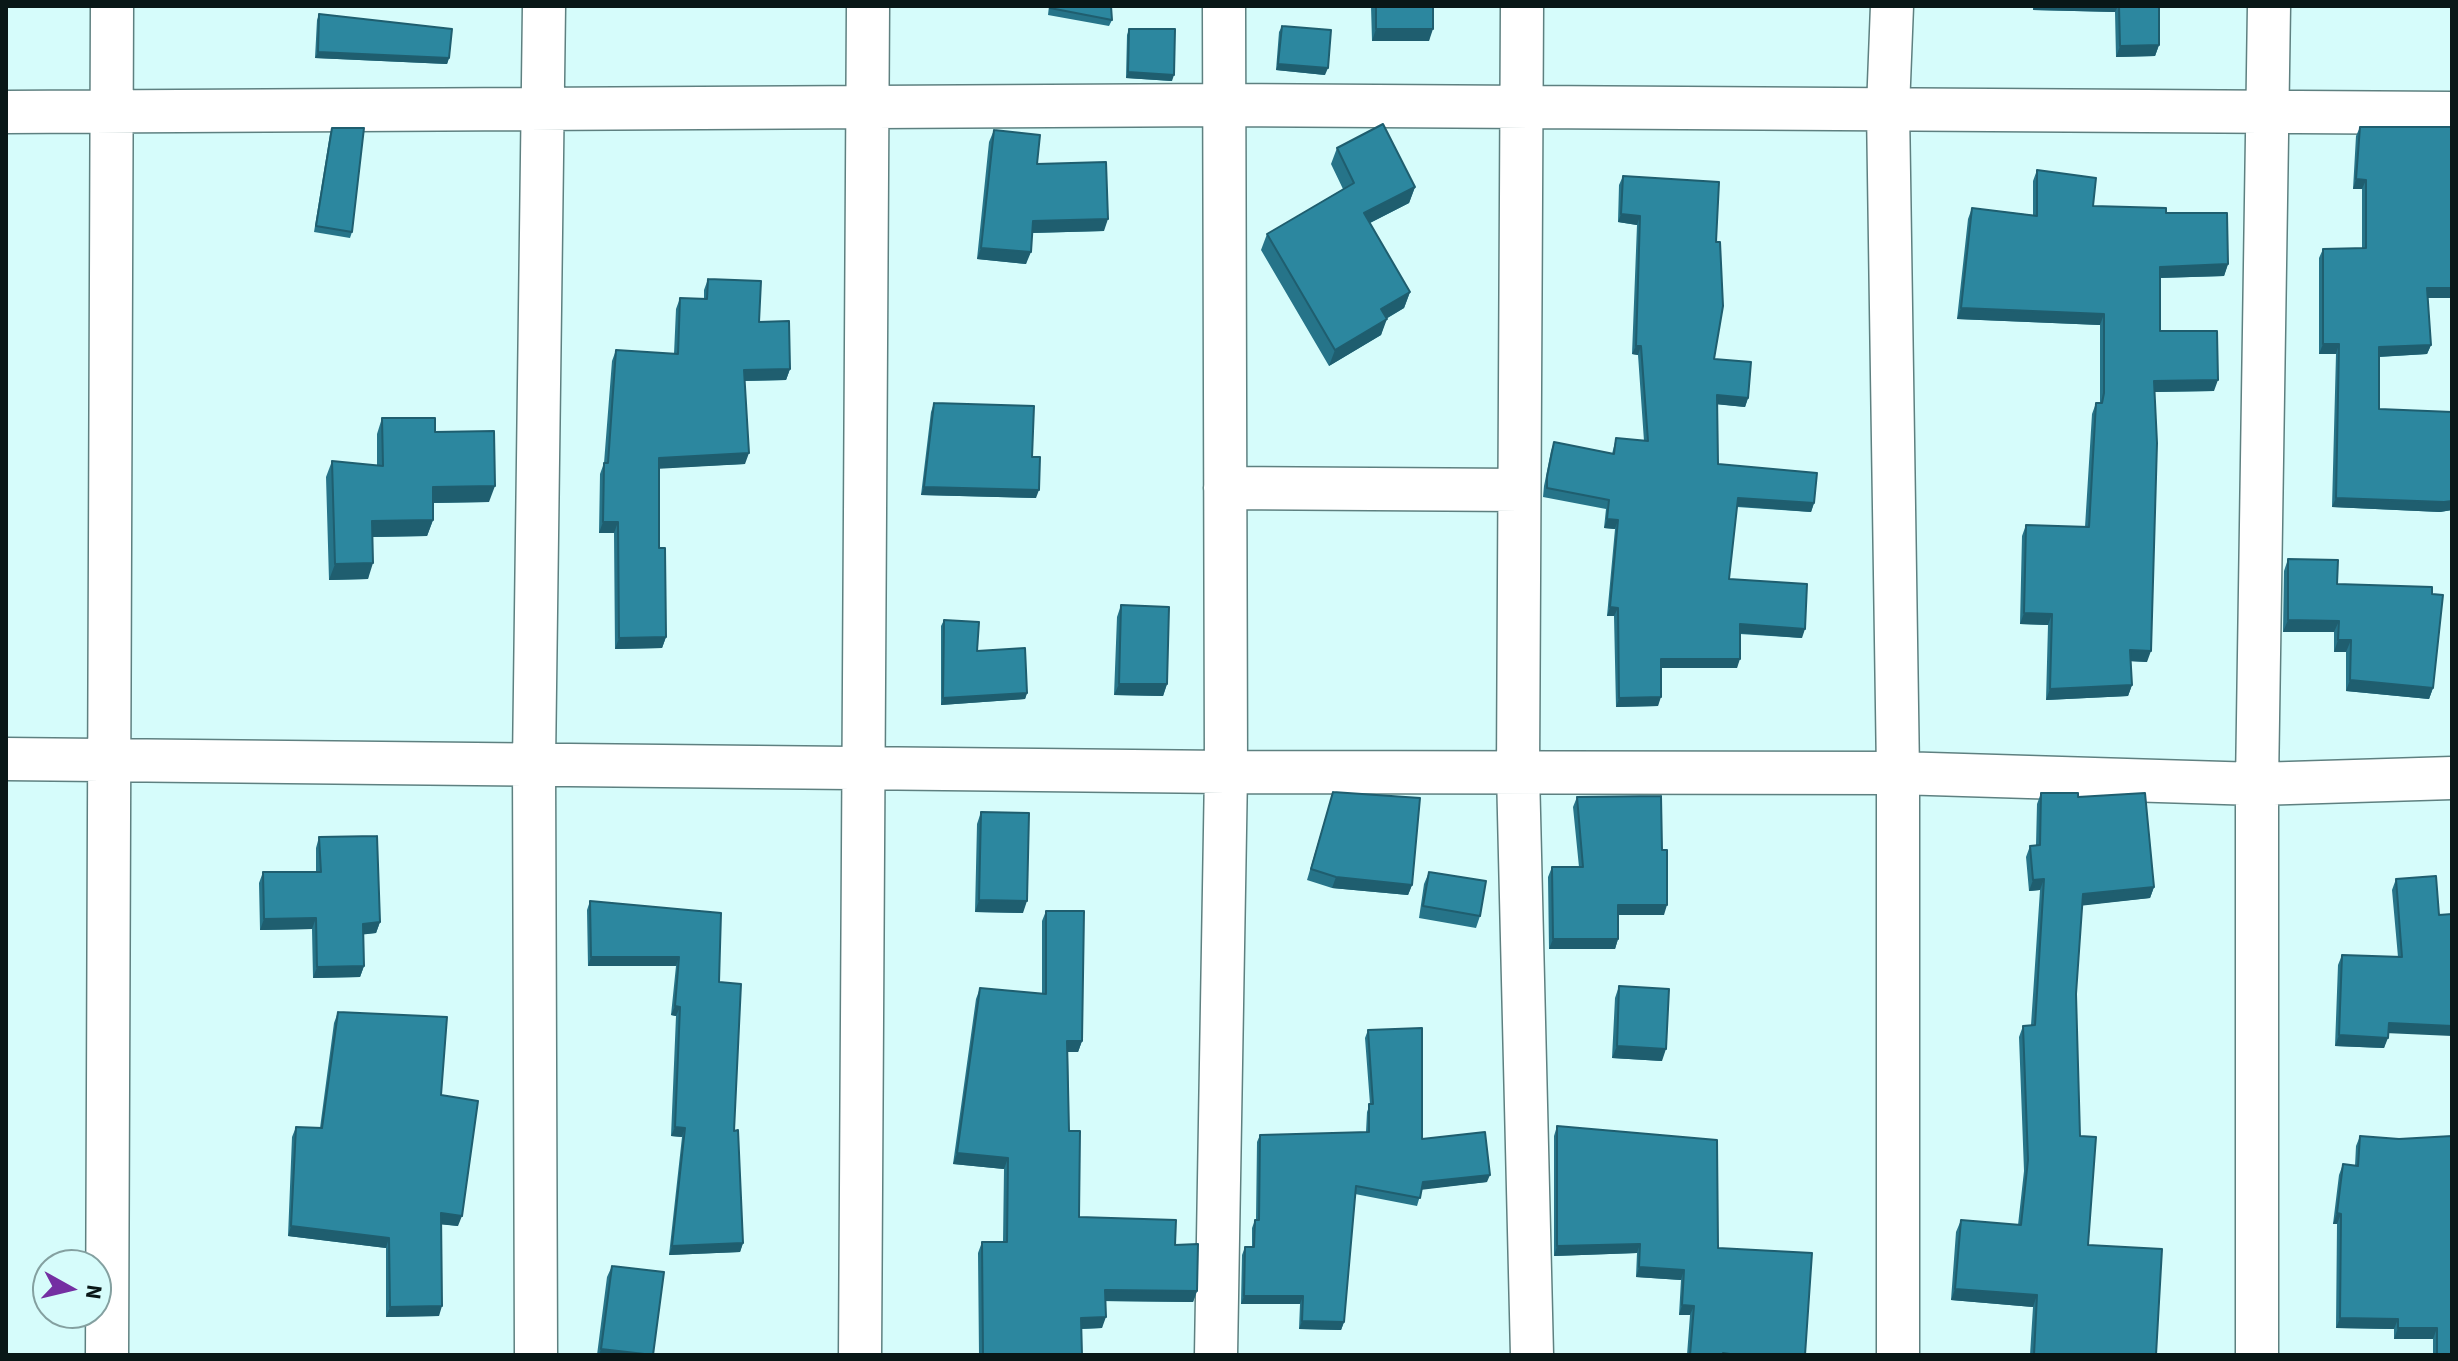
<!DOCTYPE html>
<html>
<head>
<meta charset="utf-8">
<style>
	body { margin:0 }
	#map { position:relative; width:2458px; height:1361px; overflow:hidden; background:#d6fcfb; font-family:"Source Sans 3",sans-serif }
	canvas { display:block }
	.frame { position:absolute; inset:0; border:8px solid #091717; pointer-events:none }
	.north { position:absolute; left:32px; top:1249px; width:80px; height:80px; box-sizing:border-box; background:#d6fcfb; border:2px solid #84a0a0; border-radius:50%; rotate:98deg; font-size:22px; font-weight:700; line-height:32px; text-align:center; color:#091717 }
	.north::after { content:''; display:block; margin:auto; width:28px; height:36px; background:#742fa2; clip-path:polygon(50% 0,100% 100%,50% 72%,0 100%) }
</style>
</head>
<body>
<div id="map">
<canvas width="2458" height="1361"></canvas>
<div class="frame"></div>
<div class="north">N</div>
</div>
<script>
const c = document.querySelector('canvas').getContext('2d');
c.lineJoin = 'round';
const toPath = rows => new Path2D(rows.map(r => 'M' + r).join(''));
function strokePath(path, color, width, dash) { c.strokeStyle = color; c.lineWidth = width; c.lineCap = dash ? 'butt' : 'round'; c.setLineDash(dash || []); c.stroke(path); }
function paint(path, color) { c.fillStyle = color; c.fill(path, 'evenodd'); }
const minor = toPath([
	[1522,6,1518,772,1532,1355],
	[1892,6,1888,108,1898,773,1898,1355],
	[6,112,1223,105,2452,113],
	[1225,488,1519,490],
	[6,759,1226,772,1898,773,2257,784,2452,778],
	[107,1355,112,6],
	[536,1355,534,763,544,6],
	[860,1355,868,6],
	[1216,1355,1226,772,1224,6],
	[2257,1355,2257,784,2269,6]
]);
strokePath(minor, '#5e8080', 45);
strokePath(minor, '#fff', 42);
paint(toPath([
	[1049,6,1111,6,1112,20,1109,26,1048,15],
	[1371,6,1433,6,1429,41,1372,41],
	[2033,6,2159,6,2159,45,2155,56,2116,57,2115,12,2033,10],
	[319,14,449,58,447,64,315,58,317,20],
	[1282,26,1325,75,1276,70,1279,32],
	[1129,29,1172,81,1126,78,1127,35],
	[2360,127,2452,127,2452,298,2428,298,2431,345,2427,354,2379,357,2379,409,2452,412,2452,510,2440,512,2332,507,2336,354,2319,354,2319,258,2323,249,2362,248,2362,189,2353,189,2356,136],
	[332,128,352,232,350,238,314,232,330,134],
	[994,130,1037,164,1104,231,1032,233,1026,264,977,259,989,142],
	[1337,148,1415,187,1409,203,1370,223,1410,292,1404,308,1386,319,1381,335,1329,366,1261,250,1267,234,1343,189,1331,164],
	[2037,170,2093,206,2166,213,2228,264,2224,276,2160,278,2160,331,2214,391,2155,392,2147,662,2131,661,2132,685,2128,696,2046,700,2048,625,2020,624,2022,536,2026,525,2085,527,2092,414,2096,403,2100,403,2100,325,1957,319,1968,219,1972,208,2033,215,2033,181],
	[1623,176,1716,242,1714,359,1748,398,1745,407,1717,404,1718,464,1814,503,1811,512,1737,507,1729,579,1802,638,1740,634,1737,668,1661,668,1658,706,1616,707,1614,616,1607,616,1615,529,1604,528,1606,509,1543,497,1544,486,1551,451,1554,442,1612,454,1616,438,1644,441,1638,355,1632,354,1637,225,1618,222,1619,185],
	[708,279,759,322,790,369,786,380,744,381,745,464,659,468,659,548,666,637,662,648,615,649,614,533,599,533,600,474,604,463,612,361,616,350,674,354,676,309,680,298,704,299,704,290],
	[934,403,1032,457,1036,498,921,495,931,412],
	[382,418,435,432,489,502,433,503,433,520,427,536,373,537,368,579,329,580,326,477,332,461,377,466,377,434],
	[2288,559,2337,584,2433,688,2429,699,2346,691,2346,652,2334,652,2334,632,2283,632,2284,571],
	[1121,605,1167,684,1163,696,1114,695,1117,617],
	[944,620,977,651,1027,693,1025,699,941,705,941,626],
	[1333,792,1412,885,1408,895,1332,888,1307,880],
	[2041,793,2078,797,2154,887,2150,898,2082,905,2076,994,2080,1136,2088,1245,2156,1355,2030,1355,2033,1307,1951,1300,1956,1232,1961,1220,2018,1225,2024,1171,2019,1037,2023,1026,2031,1025,2040,890,2029,891,2026,857,2030,846,2036,845,2037,804],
	[1577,797,1662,850,1664,915,1618,915,1618,939,1615,949,1549,949,1548,877,1552,867,1579,867,1573,807],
	[981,812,1023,913,975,912,977,824],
	[319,837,380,922,376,933,363,934,364,966,360,977,313,978,312,929,260,930,259,883,263,872,316,872,316,848],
	[1429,872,1480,916,1476,928,1419,918,1424,884],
	[2396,879,2439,915,2388,1033,2384,1048,2335,1046,2338,965,2342,955,2398,957,2392,890],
	[590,901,719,982,734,1131,743,1243,740,1252,669,1255,682,1137,671,1136,676,1016,671,1015,676,966,588,966,587,910],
	[1046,911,1082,1041,1078,1052,1068,1052,1069,1131,1079,1217,1175,1245,1197,1291,1193,1302,1105,1301,1102,1328,1082,1329,1082,1355,979,1355,978,1253,982,1242,1003,1242,1004,1169,953,1164,976,999,980,988,1042,994,1042,921],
	[1619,986,1662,1061,1612,1058,1615,998],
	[338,1012,441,1095,458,1226,441,1224,439,1316,386,1317,386,1248,288,1236,292,1137,296,1127,320,1128,334,1023],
	[1368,1030,1422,1139,1487,1182,1422,1189,1417,1206,1355,1194,1344,1322,1341,1330,1299,1329,1300,1304,1241,1304,1242,1255,1245,1247,1252,1247,1252,1228,1255,1220,1256,1220,1257,1142,1260,1135,1366,1132,1367,1112,1370,1104,1365,1038],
	[1557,1126,1718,1248,1805,1355,1687,1355,1690,1315,1679,1315,1681,1280,1636,1277,1637,1253,1554,1256,1554,1136],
	[2360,1136,2452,1355,2433,1355,2433,1339,2394,1339,2394,1329,2336,1328,2337,1224,2333,1224,2339,1175,2343,1164,2355,1166,2356,1146],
	[612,1266,653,1355,597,1355,607,1277]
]), '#267489');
paint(toPath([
	[2034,6,2118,6,2115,12,2033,10],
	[1376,29,1433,29,1429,41,1372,41],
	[2159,45,2155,56,2116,57,2120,46],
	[318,52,449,58,447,64,315,58],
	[1278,64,1328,68,1325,75,1276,70],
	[1128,72,1174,75,1172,81,1126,78],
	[2356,179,2366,180,2362,189,2353,189],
	[1415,187,1409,203,1358,229,1364,213],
	[1621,214,1640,216,1637,225,1618,222],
	[1108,219,1104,231,1029,233,1033,221],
	[981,248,1031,252,1026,264,977,259],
	[2228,264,2224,276,2156,278,2160,267],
	[2427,288,2452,288,2452,298,2424,298],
	[1410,292,1404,308,1375,325,1381,309],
	[1961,308,2104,314,2100,325,1957,319],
	[1387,319,1381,335,1329,366,1335,350],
	[2323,344,2339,344,2336,354,2319,354],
	[2431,345,2427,354,2375,357,2379,347],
	[1636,346,1641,346,1638,355,1632,354],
	[790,369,786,380,740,381,744,370],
	[2218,380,2214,391,2150,392,2154,381],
	[1717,395,1748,398,1745,407,1714,404],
	[749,453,745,464,655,469,659,458],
	[495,486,489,502,427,503,433,487],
	[924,487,1039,490,1036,498,921,495],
	[1738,498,1814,503,1811,512,1735,506],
	[2336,498,2452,501,2452,510,2440,512,2332,507],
	[1607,519,1618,520,1615,529,1604,528],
	[433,520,427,536,367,537,372,521],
	[603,522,618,522,614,533,599,533],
	[373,563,368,579,329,580,335,564],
	[1610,607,1618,608,1614,616,1607,616],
	[2024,613,2052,614,2048,625,2020,624],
	[2288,620,2339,621,2334,632,2283,632],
	[1740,624,1805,629,1802,638,1737,633],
	[666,637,662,648,615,649,619,638],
	[2338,640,2351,640,2346,652,2334,652],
	[2130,650,2151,651,2147,662,2126,661],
	[1661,659,1740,659,1737,668,1658,668],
	[2350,680,2433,688,2429,699,2346,691],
	[1119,684,1167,684,1163,696,1114,695],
	[2132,685,2128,696,2046,700,2050,689],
	[1027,693,1025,699,941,705,943,698],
	[1661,697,1658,706,1616,707,1619,698],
	[1336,877,1412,885,1408,895,1332,888],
	[2044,879,2040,890,2029,891,2033,880],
	[2154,887,2150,898,2079,906,2083,894],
	[979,900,1027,901,1023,913,975,912],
	[1618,905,1667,905,1664,915,1614,915],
	[316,918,312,929,260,930,264,919],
	[380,922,376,933,359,935,363,924],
	[1553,939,1618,939,1615,949,1549,949],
	[591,957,679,957,676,966,588,966],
	[364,966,360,977,313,978,317,967],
	[675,1006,680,1007,676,1016,671,1015],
	[2389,1023,2452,1026,2452,1036,2385,1033],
	[2339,1035,2388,1038,2384,1048,2335,1046],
	[1067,1041,1082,1041,1078,1052,1063,1052],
	[1617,1046,1666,1049,1662,1061,1612,1058],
	[675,1127,685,1128,682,1137,671,1136],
	[957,1153,1008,1158,1004,1169,953,1164],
	[1490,1175,1487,1182,1420,1190,1423,1182],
	[441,1213,462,1216,458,1226,437,1224],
	[2337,1213,2341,1214,2337,1224,2333,1224],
	[291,1226,389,1238,386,1248,288,1236],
	[743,1243,740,1252,669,1255,672,1246],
	[1640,1244,1637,1253,1554,1256,1557,1246],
	[1639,1267,1684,1270,1681,1280,1636,1277],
	[1955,1289,2037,1295,2033,1307,1951,1300],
	[1105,1290,1197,1291,1193,1302,1101,1301],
	[1244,1296,1303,1296,1300,1304,1241,1304],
	[1682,1305,1694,1306,1690,1315,1679,1315],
	[442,1306,439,1316,386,1317,390,1307],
	[1106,1317,1102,1328,1077,1329,1081,1318],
	[2340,1318,2398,1319,2394,1329,2336,1328],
	[1302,1321,1344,1322,1341,1330,1299,1329],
	[2398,1328,2437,1328,2433,1339,2394,1339],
	[601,1349,646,1355,599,1355]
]), '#1f5e6f');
const building = toPath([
	[1051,6,1111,6,1112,20,1050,8,1051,6],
	[1376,6,1433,6,1433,29,1376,29,1376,6],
	[2119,6,2159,6,2159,45,2120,46,2119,6],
	[319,14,452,29,449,58,318,52,319,14],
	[1282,26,1331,30,1328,68,1278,64,1282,26],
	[1129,29,1175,29,1174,75,1128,72,1129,29],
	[1383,124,1415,187,1364,213,1410,292,1381,309,1387,319,1335,350,1267,234,1354,183,1337,148,1383,124],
	[2360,127,2452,127,2452,288,2427,288,2431,345,2379,347,2379,409,2452,412,2452,501,2444,502,2336,498,2339,344,2323,344,2323,249,2366,248,2366,180,2356,179,2360,127],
	[332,128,364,128,352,232,316,226,332,128],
	[994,130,1040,135,1037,164,1106,162,1108,219,1033,221,1031,252,981,248,994,130],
	[2037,170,2096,178,2093,206,2166,208,2166,213,2227,213,2228,264,2160,267,2160,331,2217,331,2218,380,2154,381,2157,443,2151,651,2130,650,2132,685,2050,689,2052,614,2024,613,2026,525,2089,527,2096,403,2102,403,2104,393,2104,314,1961,308,1972,208,2037,216,2037,170],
	[1623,176,1719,182,1716,242,1720,242,1723,306,1714,359,1751,362,1748,398,1717,395,1718,464,1817,473,1814,503,1738,498,1729,579,1807,584,1805,629,1740,624,1740,659,1661,659,1661,697,1619,698,1618,608,1610,607,1618,520,1607,519,1609,500,1547,488,1547,477,1554,442,1614,454,1616,438,1648,441,1641,346,1636,346,1640,216,1621,214,1623,176],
	[708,279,761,281,759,322,789,321,790,369,744,370,749,453,659,458,659,548,665,548,666,637,619,638,618,522,603,522,604,463,608,463,616,350,678,354,680,298,707,299,708,279],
	[934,403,1034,406,1032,457,1040,457,1039,490,924,487,934,403],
	[382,418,435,418,435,432,494,431,495,486,433,487,433,520,372,521,373,563,335,564,332,461,383,466,382,418],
	[2288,559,2338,560,2337,584,2432,587,2432,594,2443,595,2433,688,2350,680,2351,640,2338,640,2339,621,2288,620,2288,559],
	[1121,605,1169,607,1167,684,1119,684,1121,605],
	[944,620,979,622,977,651,1025,648,1027,693,943,698,944,620],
	[1333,792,1420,798,1412,885,1336,877,1311,869,1333,792],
	[2041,793,2078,793,2078,797,2145,793,2154,887,2083,894,2076,994,2080,1136,2096,1137,2088,1245,2162,1249,2156,1355,2034,1355,2037,1295,1955,1289,1961,1220,2021,1225,2028,1160,2023,1026,2035,1025,2044,879,2033,880,2030,846,2040,845,2041,793],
	[1661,796,1662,850,1667,850,1667,905,1618,905,1618,939,1553,939,1552,867,1583,867,1577,797,1661,796],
	[981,812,1029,813,1027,901,979,900,981,812],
	[377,836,380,922,363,924,364,966,317,967,316,918,264,919,263,872,321,872,319,837,377,836],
	[1429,872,1486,881,1480,916,1423,906,1429,872],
	[2436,876,2439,915,2452,914,2452,1026,2389,1023,2388,1038,2339,1035,2342,955,2402,957,2396,879,2436,876],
	[590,901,721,913,719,982,741,984,734,1131,738,1130,743,1243,672,1246,685,1128,675,1127,680,1007,675,1006,679,957,591,957,590,901],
	[1046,911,1084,911,1082,1041,1067,1041,1069,1131,1080,1131,1079,1217,1176,1220,1175,1245,1198,1244,1197,1291,1105,1290,1106,1317,1081,1318,1082,1355,983,1355,982,1242,1007,1242,1008,1158,957,1153,980,988,1046,994,1046,911],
	[1619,986,1669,989,1666,1049,1617,1046,1619,986],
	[338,1012,447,1017,441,1095,478,1101,462,1216,441,1213,442,1306,390,1307,389,1238,291,1226,296,1127,322,1128,338,1012],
	[1422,1028,1422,1139,1485,1132,1490,1175,1423,1182,1420,1198,1356,1186,1344,1322,1302,1321,1303,1296,1244,1296,1245,1247,1254,1247,1255,1220,1259,1220,1260,1135,1369,1132,1369,1104,1373,1104,1368,1030,1422,1028],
	[1557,1126,1717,1140,1718,1248,1812,1253,1805,1355,1737,1355,1723,1353,1723,1355,1690,1355,1694,1306,1682,1305,1684,1270,1639,1267,1640,1244,1557,1246,1557,1126],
	[2360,1136,2399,1139,2452,1136,2452,1355,2437,1355,2437,1328,2398,1328,2398,1319,2340,1318,2341,1214,2337,1213,2343,1164,2358,1166,2360,1136],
	[612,1266,664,1272,653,1355,601,1349,612,1266]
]);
paint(building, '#2c879f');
strokePath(building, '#1f5e6f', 2);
</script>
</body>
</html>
